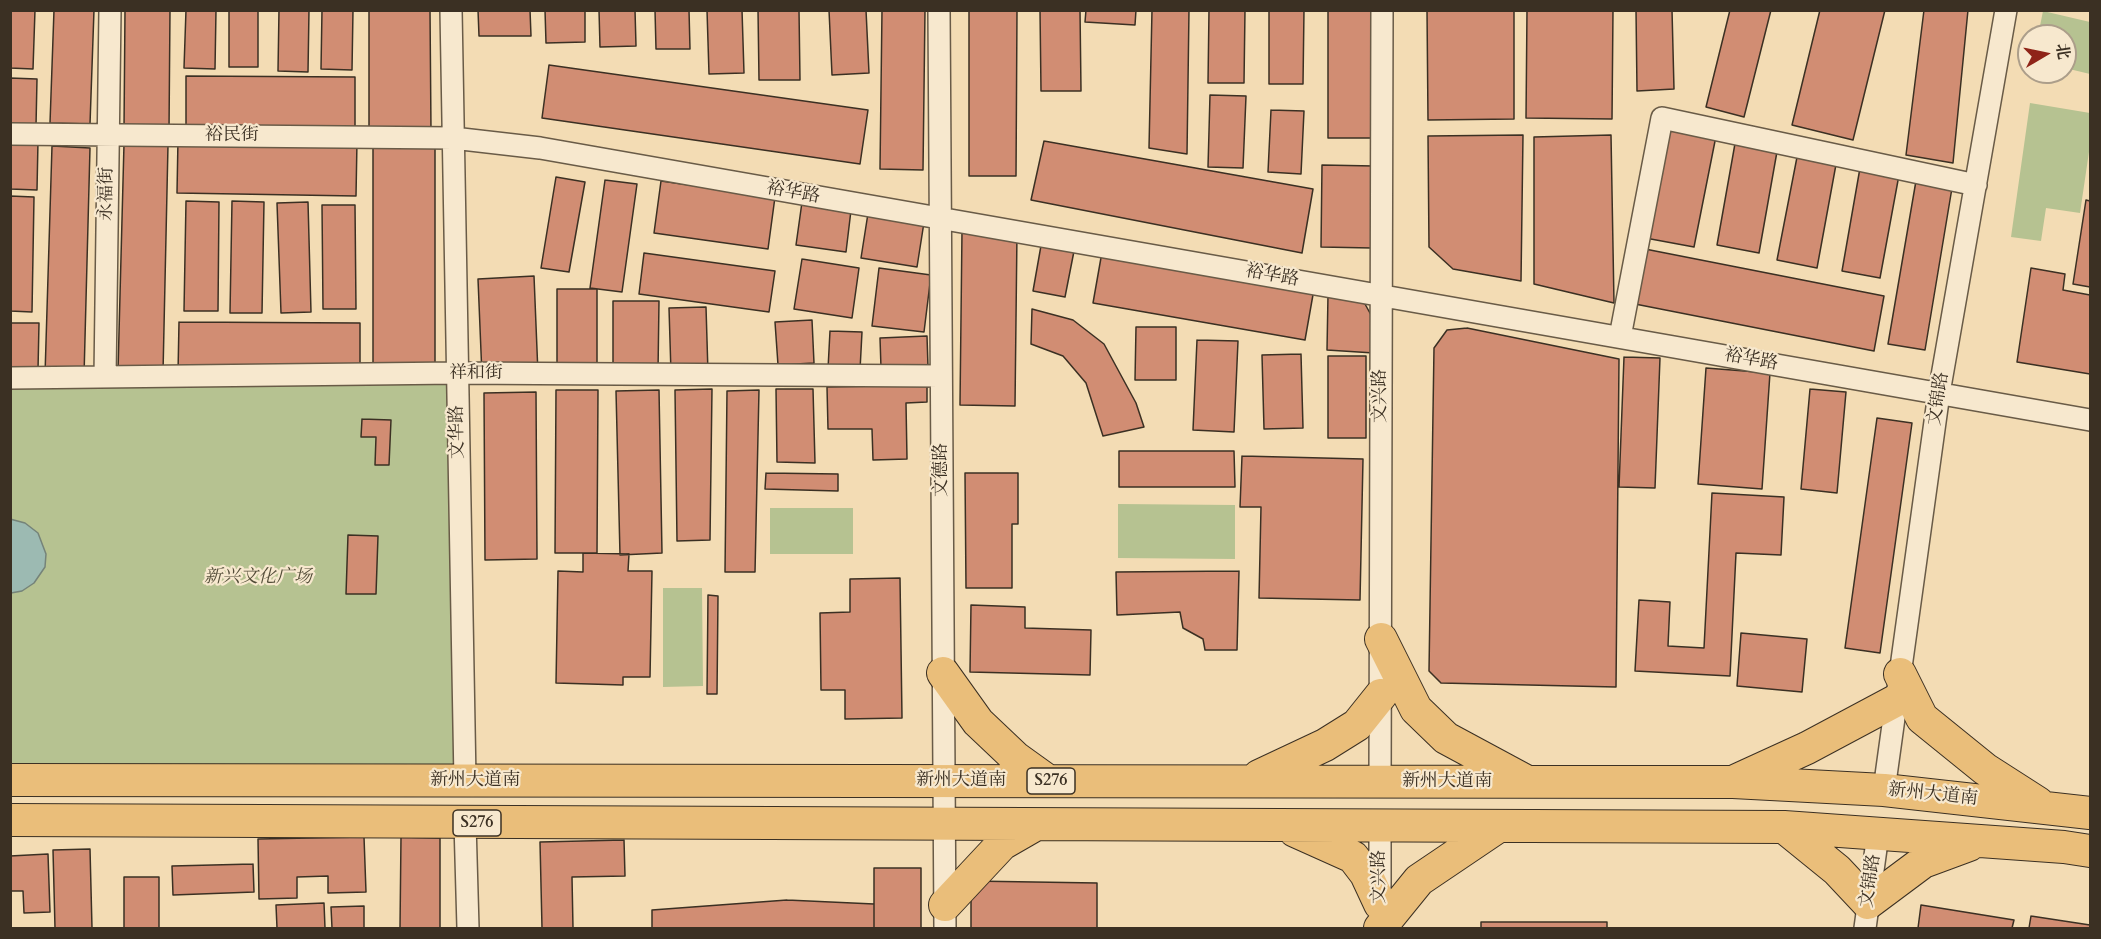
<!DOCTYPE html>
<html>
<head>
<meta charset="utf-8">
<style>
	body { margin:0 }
	#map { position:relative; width:2101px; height:939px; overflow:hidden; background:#f3dcb4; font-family:Cardo,"Noto Serif SC",serif }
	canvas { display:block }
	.frame { position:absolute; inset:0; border:12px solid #3b3023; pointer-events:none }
	.north { position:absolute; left:2017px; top:24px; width:60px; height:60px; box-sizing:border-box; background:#f7e8ce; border:2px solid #ac9e8a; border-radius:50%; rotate:81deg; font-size:16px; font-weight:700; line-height:24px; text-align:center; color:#3b3023 }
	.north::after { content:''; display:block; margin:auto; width:21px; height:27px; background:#8f2418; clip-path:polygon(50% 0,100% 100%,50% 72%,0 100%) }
</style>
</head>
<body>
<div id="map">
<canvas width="2101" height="939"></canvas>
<div class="frame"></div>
<div class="north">北</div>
</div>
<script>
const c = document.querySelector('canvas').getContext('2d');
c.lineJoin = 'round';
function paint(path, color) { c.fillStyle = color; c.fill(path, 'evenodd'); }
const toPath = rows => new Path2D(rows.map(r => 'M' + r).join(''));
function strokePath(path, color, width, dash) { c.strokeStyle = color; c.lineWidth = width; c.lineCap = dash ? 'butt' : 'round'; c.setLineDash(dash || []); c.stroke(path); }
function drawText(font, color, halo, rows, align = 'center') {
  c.font = font + ' Cardo,"Noto Serif SC",serif'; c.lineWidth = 4.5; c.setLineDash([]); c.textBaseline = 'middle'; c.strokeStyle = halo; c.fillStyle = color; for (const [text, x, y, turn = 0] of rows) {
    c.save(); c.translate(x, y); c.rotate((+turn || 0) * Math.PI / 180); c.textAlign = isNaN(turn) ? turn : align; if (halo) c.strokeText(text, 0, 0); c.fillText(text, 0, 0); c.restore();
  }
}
paint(toPath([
	[2043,11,2090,22,2090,74,2065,68,2065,36,2038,36],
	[2030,103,2090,113,2090,145,2080,213,2046,208,2041,241,2011,237],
	[457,373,465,781,11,780,10,378],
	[1118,504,1235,505,1235,559,1118,558],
	[770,508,853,508,853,554,770,554],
	[663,588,702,588,703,686,663,687]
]), '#b6c291');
const water = toPath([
	[10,519,25,523,38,533,46,554,45,567,34,583,22,591,11,593,10,519]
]);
paint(water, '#9cbab2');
strokePath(water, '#758379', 1.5);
const building = toPath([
	[10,10,35,10,33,69,10,68,10,10],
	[54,10,94,10,90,124,50,123,54,10],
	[125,10,170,10,169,131,124,130,125,10],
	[186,10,216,10,215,69,184,68,186,10],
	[229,10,258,10,258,67,229,67,229,10],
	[279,10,309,10,308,72,278,71,279,10],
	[322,10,353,10,352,70,321,69,322,10],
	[369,10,430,10,431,131,369,132,369,10],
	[478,10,530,10,531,36,479,36,478,10],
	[545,10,585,10,585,42,546,43,545,10],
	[599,10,635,10,636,46,600,47,599,10],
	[655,10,689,10,690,49,656,49,655,10],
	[707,10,742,10,744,73,709,74,707,10],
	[758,10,799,10,800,80,759,80,758,10],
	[829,10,866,10,869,73,832,75,829,10],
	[882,10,925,10,923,170,880,169,882,10],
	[969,10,1017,10,1016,176,969,176,969,10],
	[1040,10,1080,10,1081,91,1041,91,1040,10],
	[1086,10,1136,10,1135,25,1085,22,1086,10],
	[1152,10,1189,10,1187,154,1149,148,1152,10],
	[1209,10,1245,10,1244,83,1208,83,1209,10],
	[1269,10,1304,10,1303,84,1269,84,1269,10],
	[1328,10,1372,10,1371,138,1328,138,1328,10],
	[1427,10,1514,10,1514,119,1428,120,1427,10],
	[1527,10,1613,10,1612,119,1526,118,1527,10],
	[1636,10,1672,10,1674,89,1637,91,1636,10],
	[1730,10,1771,10,1744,117,1706,107,1730,10],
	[1820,10,1885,10,1853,140,1792,125,1820,10],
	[1924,10,1968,10,1953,163,1906,155,1924,10],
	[549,65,868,110,860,164,542,118,549,65],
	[186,76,355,77,355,127,186,126,186,76],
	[10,78,37,79,36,126,10,126,10,78],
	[1210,95,1246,96,1243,168,1208,167,1210,95],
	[1271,110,1304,111,1301,174,1268,172,1271,110],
	[1664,120,1717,131,1694,247,1640,237,1664,120],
	[1523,135,1521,281,1453,269,1429,247,1428,136,1523,135],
	[1611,135,1614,303,1534,284,1534,137,1611,135],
	[1736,138,1778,146,1759,253,1717,245,1736,138],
	[178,139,357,141,356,196,177,193,178,139],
	[10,141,38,141,37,190,10,189,10,141],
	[1044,141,1313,189,1302,253,1031,200,1044,141],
	[124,144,168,145,163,373,118,371,124,144],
	[52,146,90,148,84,376,45,375,52,146],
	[373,147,435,147,435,367,373,367,373,147],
	[1798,152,1837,159,1817,268,1777,260,1798,152],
	[1322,165,1374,166,1372,248,1321,247,1322,165],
	[1860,168,1899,175,1880,278,1842,271,1860,168],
	[1917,175,1953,182,1925,350,1888,344,1917,175],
	[556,177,585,182,569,272,541,268,556,177],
	[605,180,637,184,622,292,590,288,605,180],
	[661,181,775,197,768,249,654,233,661,181],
	[803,195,852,202,846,252,796,245,803,195],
	[10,196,34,197,32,312,10,311,10,196],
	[2086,200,2090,201,2090,287,2073,284,2086,200],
	[186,201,219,202,218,311,184,311,186,201],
	[232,201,264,202,262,313,230,313,232,201],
	[308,202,311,312,281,313,277,203,308,202],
	[322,205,355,205,356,309,323,309,322,205],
	[869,207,925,216,917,267,861,258,869,207],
	[962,231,1017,232,1015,406,960,405,962,231],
	[1042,240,1075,246,1065,297,1033,291,1042,240],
	[1645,249,1884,296,1874,351,1635,304,1645,249],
	[1102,252,1314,289,1305,340,1093,303,1102,252],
	[644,253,775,271,769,312,639,294,644,253],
	[802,259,859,268,852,318,794,309,802,259],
	[879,268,931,275,924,332,872,326,879,268],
	[2031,268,2065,274,2063,290,2090,295,2090,374,2017,362,2031,268],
	[534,276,538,374,482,376,478,279,534,276],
	[557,289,597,289,597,374,557,374,557,289],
	[1328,295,1353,297,1365,304,1376,324,1374,353,1327,350,1328,295],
	[613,301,659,301,658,372,613,372,613,301],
	[706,307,708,373,671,373,669,308,706,307],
	[1032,309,1073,320,1104,344,1136,403,1144,427,1103,436,1086,383,1063,356,1031,344,1032,309],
	[812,320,814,363,778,365,775,322,812,320],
	[179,322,360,323,360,374,178,373,179,322],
	[10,323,39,323,38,370,10,370,10,323],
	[1136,327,1176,327,1176,380,1135,380,1136,327],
	[1467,328,1619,359,1616,687,1441,683,1429,671,1434,348,1447,330,1467,328],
	[830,331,862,332,860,370,828,369,830,331],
	[927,336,928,367,881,368,880,338,927,336],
	[1197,340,1238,341,1234,432,1193,430,1197,340],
	[1301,354,1303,428,1264,429,1262,355,1301,354],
	[1328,356,1366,356,1366,438,1328,438,1328,356],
	[1624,357,1660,358,1655,488,1619,487,1624,357],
	[1706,368,1770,373,1762,489,1698,484,1706,368],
	[927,385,927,402,906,403,907,459,873,460,872,429,828,429,827,387,927,385],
	[712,389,710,540,677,541,675,390,712,389],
	[776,389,813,389,815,463,777,462,776,389],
	[1810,389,1846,392,1837,493,1801,489,1810,389],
	[556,390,598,390,597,553,555,553,556,390],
	[659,390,662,553,620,555,616,391,659,390],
	[759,390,755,572,725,572,727,391,759,390],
	[536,392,537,559,485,560,484,393,536,392],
	[1877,418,1912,423,1880,653,1845,648,1877,418],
	[362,419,391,420,389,465,375,465,376,437,361,437,362,419],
	[1119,451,1234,451,1235,487,1119,487,1119,451],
	[1242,456,1363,459,1360,600,1259,598,1261,507,1240,507,1242,456],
	[766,473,838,474,838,491,765,489,766,473],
	[965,473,1018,473,1018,524,1012,524,1012,588,966,588,965,473],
	[1712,493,1784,497,1781,555,1736,553,1730,676,1635,671,1639,600,1670,602,1668,646,1704,648,1712,493],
	[348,535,378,536,376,594,346,594,348,535],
	[583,553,629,554,628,571,652,571,650,677,623,677,623,685,556,683,558,571,583,572,583,553],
	[1239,571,1237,650,1205,650,1203,639,1183,628,1180,612,1117,615,1116,572,1239,571],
	[900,578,902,718,845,719,845,690,821,690,820,613,850,612,850,579,900,578],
	[708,595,718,596,717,694,707,694,708,595],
	[971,605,1025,607,1025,628,1091,630,1090,675,970,672,971,605],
	[1741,633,1807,639,1802,692,1737,686,1741,633],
	[364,837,366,892,328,893,328,876,297,877,297,898,259,899,258,839,364,837],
	[401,837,440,838,440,928,400,928,401,837],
	[624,840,625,876,572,877,573,928,542,928,540,842,624,840],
	[90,849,92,928,55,928,53,850,90,849],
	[48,854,50,912,24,913,23,891,10,891,10,856,48,854],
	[253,864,254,892,173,895,172,866,253,864],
	[874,868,921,868,921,928,874,928,874,868],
	[124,877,159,877,159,928,124,928,124,877],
	[971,881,1097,883,1097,928,971,928,971,881],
	[787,900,874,904,874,928,652,928,652,910,787,900],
	[324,903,325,928,277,928,276,905,324,903],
	[1921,905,2014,920,2012,928,1918,928,1921,905],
	[364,906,364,928,332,928,331,907,364,906],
	[2031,916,2090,925,2090,928,2029,928,2031,916],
	[1481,922,1607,922,1607,928,1481,928,1481,922]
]);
paint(building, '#d18d73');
strokePath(building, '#3b3023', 1.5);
const street = toPath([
	[451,10,465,781],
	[939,10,945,928],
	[10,134,453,138,540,148,2090,420],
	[1620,337,1662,118,1976,185],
	[105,377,110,10],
	[10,378,457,373,941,376],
	[1380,782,1382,10],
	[1884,790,1939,393,2006,10],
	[465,823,468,928],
	[1380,895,1380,826],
	[1865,928,1878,834]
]);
const primary = toPath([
	[1381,639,1416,709,1446,738,1524,780],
	[943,673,978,722,1016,758,1048,781],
	[1900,674,1922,718,1985,769,2038,803],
	[1259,776,1325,745,1357,725,1381,695],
	[10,780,1733,782,1884,790,2090,813],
	[1737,780,1807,748,1897,700],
	[10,820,1784,827,2064,847,2090,851],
	[1784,827,1837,870,1868,903,1923,862,1969,845],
	[1295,831,1353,857,1366,874,1380,904],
	[945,905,1002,844,1035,825],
	[1380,928,1419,880,1499,826]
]);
strokePath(street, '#695b47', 24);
strokePath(primary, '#3b3023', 34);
strokePath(street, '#f7e8ce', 21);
strokePath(primary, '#eabe7a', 32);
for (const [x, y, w] of [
	[1051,781,48],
	[477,823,48]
]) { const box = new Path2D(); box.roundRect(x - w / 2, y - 13, w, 26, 4.5); c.fillStyle = '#f7e8ce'; c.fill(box); strokePath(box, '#3b3023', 1.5); }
drawText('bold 16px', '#3b3023', null, [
	["S276",1051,781],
	["S276",477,823]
]);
drawText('18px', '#3b3023', '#f7e8ce', [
	["裕民街",232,136],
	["裕华路",793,193,10],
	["永福街",107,194,-89],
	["裕华路",1272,276,10],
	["裕华路",1751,360,10],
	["祥和街",476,374],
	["文兴路",1381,396,-90],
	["文锦路",1939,399,-81],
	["文华路",458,432,-91],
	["文德路",942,470,-90],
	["新州大道南",475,781],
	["新州大道南",961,781],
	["新州大道南",1447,782],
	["新州大道南",1933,795,6],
	["文兴路",1380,877,-90],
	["文锦路",1871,881,-82]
]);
drawText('italic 18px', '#544d39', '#f7e8ce', [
	["新兴文化广场",258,578]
]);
</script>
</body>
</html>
